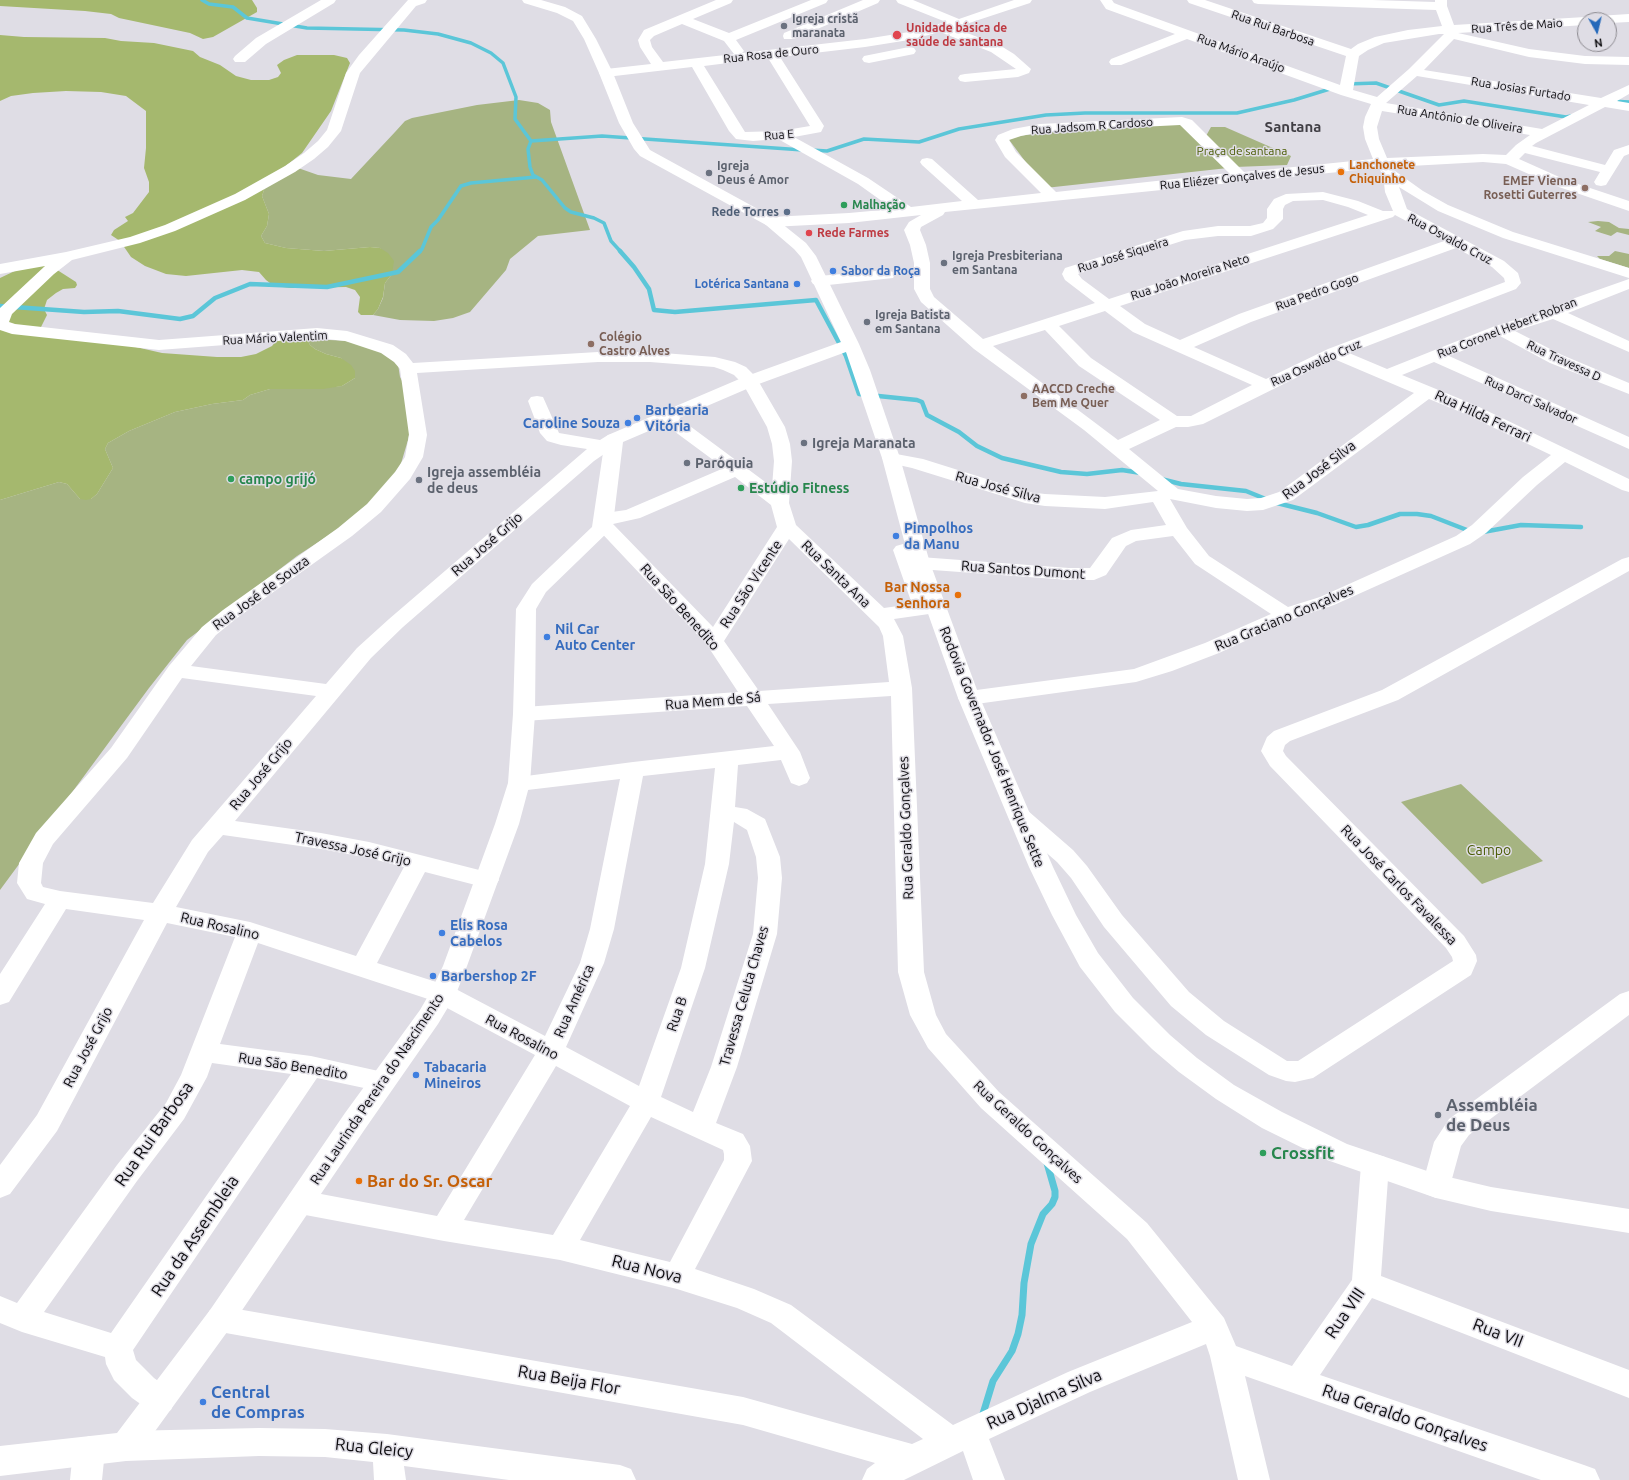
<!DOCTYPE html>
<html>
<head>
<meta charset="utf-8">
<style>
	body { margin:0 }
	#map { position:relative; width:1629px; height:1480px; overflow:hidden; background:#dfdde5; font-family:Ubuntu,sans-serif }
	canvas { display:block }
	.north { position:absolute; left:1577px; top:12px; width:40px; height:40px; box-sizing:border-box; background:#dfdde5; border:1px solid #8b898f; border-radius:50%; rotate:172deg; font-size:11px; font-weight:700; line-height:16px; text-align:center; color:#0d0c0f }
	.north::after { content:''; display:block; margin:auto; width:14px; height:18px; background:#2569ba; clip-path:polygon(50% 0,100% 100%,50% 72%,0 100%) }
</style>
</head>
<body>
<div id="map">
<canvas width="1629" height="1480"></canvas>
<div class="north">N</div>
</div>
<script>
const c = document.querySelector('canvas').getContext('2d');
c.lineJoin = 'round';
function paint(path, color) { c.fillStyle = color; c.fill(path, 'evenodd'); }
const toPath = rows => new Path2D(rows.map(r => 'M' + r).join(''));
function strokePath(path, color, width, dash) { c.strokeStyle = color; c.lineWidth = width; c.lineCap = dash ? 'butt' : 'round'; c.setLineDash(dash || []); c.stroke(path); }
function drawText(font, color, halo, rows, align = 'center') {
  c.font = font + ' Ubuntu,sans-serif'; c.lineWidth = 3; c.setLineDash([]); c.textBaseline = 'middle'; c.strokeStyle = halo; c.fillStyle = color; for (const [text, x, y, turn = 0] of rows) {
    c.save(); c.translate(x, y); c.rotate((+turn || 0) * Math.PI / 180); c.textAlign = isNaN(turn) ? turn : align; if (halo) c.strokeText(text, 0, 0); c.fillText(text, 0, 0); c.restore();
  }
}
paint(toPath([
	[519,100,538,103,550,110,551,122,590,230,538,236,510,259,506,270,470,312,453,318,434,321,400,320,373,315,378,309,383,298,385,283,392,274,380,248,370,247,324,251,286,248,265,243,261,236,267,226,269,214,262,196,266,184,298,168,318,175,351,179,395,132,405,121,412,118,477,105],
	[1182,119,1228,168,1045,188,1007,137],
	[1211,127,1225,127,1291,156,1287,165,1235,167,1206,136],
	[1598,221,1609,222,1619,228,1629,229,1629,235,1617,232,1611,236,1595,231,1601,227,1588,222],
	[1615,251,1629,254,1629,268,1600,259,1597,256,1609,256],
	[307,339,351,341,368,346,388,356,398,364,400,377,409,394,411,423,408,440,397,477,374,503,340,528,297,556,187,640,149,688,0,890,0,500,59,482,67,484,80,499,91,499,97,494,113,468,105,449,108,443,129,431,175,412,212,404,243,400,250,395,270,389,306,389,342,386,355,378,341,358,326,354,315,349,310,345],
	[1461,784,1543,861,1482,884,1401,802]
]), '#a6b482');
paint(toPath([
	[0,0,252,0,257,8,257,12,213,37,203,39,190,33,119,18,111,14,85,11,0,6],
	[0,35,24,37,105,38,121,41,154,43,193,51,200,57,220,65,236,76,251,80,269,80,278,77,281,73,277,65,284,60,297,55,334,55,347,58,350,63,331,111,302,153,277,173,266,184,262,196,269,214,267,226,261,236,265,243,286,248,324,251,370,247,380,248,388,253,394,261,392,274,385,283,383,297,378,309,373,315,361,315,358,312,360,297,355,290,346,287,291,288,274,286,266,280,259,272,242,270,186,276,166,274,145,266,131,257,120,241,111,235,114,230,128,221,125,217,133,213,149,192,149,182,144,168,146,148,146,111,126,96,101,92,66,91,33,93,11,96,0,101],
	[37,265,51,266,76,282,77,285,75,288,63,289,56,293,47,300,44,309,47,315,39,331,127,345,162,353,217,357,241,357,256,354,272,346,276,341,283,339,307,339,310,345,315,349,326,354,341,358,351,365,355,371,355,378,342,386,323,389,270,389,250,395,243,400,212,404,175,412,129,431,108,443,105,449,113,468,97,494,91,499,86,500,80,499,67,484,59,482,0,500,0,278,19,269]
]), '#a5b86e');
strokePath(toPath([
	[202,0,209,4,233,7,247,18,307,28,404,30,438,34,471,43,491,53,503,63,516,97,515,119,531,141],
	[1347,84,1376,83,1439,105,1464,101,1566,117,1571,116],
	[1612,101,1629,102],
	[531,141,528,149,530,167,533,175,542,180,565,208,571,212,594,218,604,223,611,241,621,252],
	[531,141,602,136,803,150],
	[811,150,827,151,864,139,919,142,959,129,1046,115,1085,113,1237,113,1294,100,1333,88],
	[419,252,422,249,431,227,438,220,461,186,471,183,536,177]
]), '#5bc6d8', 3.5);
strokePath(toPath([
	[620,251,634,267,649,289,654,310,675,312,816,300,846,356,859,394,917,400,922,402,927,415,959,432,977,446,1002,458,1061,472,1087,474,1122,470,1141,473],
	[0,306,84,312,118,311,180,319,193,316,215,298,250,284,327,287,398,272,420,251],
	[1161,479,1181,484,1246,491,1273,502,1317,513,1356,527,1368,525,1400,514,1417,514,1431,516,1472,532],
	[1483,532,1521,525,1581,527]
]), '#5bc6d8', 4.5);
strokePath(toPath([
	[982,1417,993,1381,1012,1351,1018,1334,1022,1315,1024,1283,1031,1244,1043,1214,1052,1204,1055,1197,1055,1191,1047,1163]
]), '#5bc6d8', 7);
paint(toPath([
	[321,0,336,0,334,3,266,44,245,62,235,62,233,59,235,56,256,38,321,0],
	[408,0,427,0,425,3,416,6,360,73,341,131,328,147,314,159,295,172,245,200,175,231,140,243,72,260,54,274,12,314,9,322,15,324,159,340,317,328,347,331,393,345,406,354,413,363,598,352,650,352,715,357,735,362,746,367,756,377,785,427,790,444,792,461,789,503,796,525,884,608,912,604,893,550,896,546,903,544,910,546,916,558,920,557,1069,568,1090,568,1112,538,1131,530,1166,525,1153,502,1105,509,1045,506,1025,503,912,468,885,462,882,458,885,454,891,453,923,459,1028,492,1045,494,1105,497,1158,491,1084,430,974,349,921,302,914,289,914,263,910,245,904,230,909,222,921,215,849,223,771,227,766,225,763,222,766,219,771,217,849,213,893,209,858,184,778,139,753,141,736,139,729,131,692,67,606,77,601,76,599,73,601,70,606,69,651,64,640,47,638,40,644,30,716,0,733,0,731,3,693,19,729,33,811,0,828,0,826,3,736,40,744,51,742,53,865,39,909,32,946,22,898,3,896,0,913,0,959,19,1014,0,1032,0,1030,3,954,28,1001,46,1014,54,1031,69,1029,73,1018,77,965,82,960,81,958,78,960,75,965,74,1016,69,991,52,940,32,909,40,865,47,780,57,824,126,821,132,794,137,868,178,911,207,962,201,922,165,920,162,922,159,927,158,932,159,978,200,1041,193,1005,157,995,140,998,135,1013,129,1040,124,1182,117,1192,120,1244,172,1373,159,1365,139,1363,127,1365,117,1371,104,1341,95,1187,39,1121,65,1111,65,1109,62,1111,59,1175,34,1106,9,1100,0,1112,0,1114,3,1119,5,1340,85,1346,56,1189,3,1187,0,1205,0,1351,49,1358,44,1375,37,1408,30,1442,26,1436,10,1258,4,1254,3,1252,0,1372,0,1435,2,1435,0,1447,0,1447,6,1454,25,1585,17,1591,20,1585,20,1585,25,1458,33,1529,49,1585,56,1629,57,1629,65,1585,64,1529,57,1454,39,1424,70,1601,98,1629,85,1629,94,1617,101,1629,103,1629,111,1605,107,1536,143,1532,146,1605,165,1614,150,1629,145,1629,154,1624,156,1606,185,1601,186,1596,185,1594,182,1600,172,1525,153,1519,159,1566,180,1629,201,1629,211,1556,186,1506,164,1483,162,1392,167,1395,171,1423,191,1448,205,1513,232,1629,268,1629,278,1503,238,1438,211,1399,187,1407,209,1504,261,1518,273,1521,283,1516,289,1349,353,1387,369,1495,326,1548,310,1575,298,1629,279,1629,289,1568,313,1629,341,1629,352,1553,319,1515,331,1562,355,1629,383,1629,394,1550,363,1500,336,1449,356,1629,437,1629,449,1434,362,1402,375,1475,405,1629,479,1629,492,1622,490,1565,462,1537,485,1486,533,1470,544,1334,605,1293,619,1219,653,1172,671,1136,682,969,705,961,703,958,698,961,693,969,691,1134,669,1205,643,1271,614,1195,564,1173,536,1136,541,1126,546,1106,575,1094,580,1069,580,919,569,931,602,943,603,946,607,943,611,936,613,894,619,903,636,912,688,924,972,936,1015,946,1034,999,1092,1147,1223,1224,1318,1236,1346,1292,1366,1352,1280,1361,1165,1365,1157,1375,1154,1385,1157,1389,1165,1381,1276,1629,1370,1629,1398,1372,1298,1320,1375,1584,1465,1595,1469,1600,1480,1541,1480,1245,1376,1270,1480,1238,1480,1210,1356,1206,1344,1090,1392,989,1439,1005,1480,973,1480,963,1451,904,1480,862,1480,867,1469,875,1463,743,1425,220,1332,210,1328,205,1319,210,1310,220,1306,743,1397,912,1444,923,1439,771,1323,737,1308,677,1289,560,1260,444,1241,300,1214,290,1210,286,1202,290,1194,300,1190,437,1216,535,1055,434,1001,258,943,220,1044,311,1056,383,1072,392,1075,396,1082,392,1089,383,1092,317,1078,133,1350,136,1360,154,1378,171,1390,175,1400,171,1410,160,1414,149,1410,132,1398,114,1380,106,1364,105,1357,22,1332,0,1323,0,1296,17,1303,117,1165,166,1103,181,1075,235,937,167,923,57,1131,10,1194,0,1198,0,1165,37,1115,144,920,66,909,9,1002,0,1005,0,974,45,904,27,899,17,883,19,863,36,833,111,748,169,666,202,627,223,610,338,528,367,504,395,472,405,457,409,435,400,369,394,362,381,353,345,341,317,338,159,350,12,334,0,330,0,308,45,266,0,274,0,264,66,252,130,237,165,225,235,194,285,166,304,153,318,141,327,130,346,73,359,55,408,0],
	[682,24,724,41,734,54,663,62,652,47,650,40,654,36,682,24],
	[1439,34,1444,34,1409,69,1377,97,1353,90,1359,56,1368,50,1384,43,1439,34],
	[768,58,810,126,780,131,745,132,704,66,768,58],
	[1417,76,1589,105,1542,129,1386,103,1417,76],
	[1382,111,1530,135,1516,145,1506,155,1483,154,1387,158,1379,139,1377,127,1382,111],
	[1180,125,1229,173,1056,192,1016,152,1009,140,1021,136,1040,132,1180,125],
	[1378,168,1383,174,1385,192,1393,211,1383,211,1358,201,1323,192,1286,194,1274,199,1267,209,1267,218,1263,223,1250,226,1218,226,1183,231,1065,268,1062,274,1065,280,1095,303,983,339,934,297,930,289,930,263,926,245,920,230,921,227,943,215,945,212,1378,168],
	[1323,200,1348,207,1368,215,1109,299,1082,279,1078,274,1185,240,1218,236,1251,236,1273,229,1283,219,1283,209,1285,205,1293,201,1323,200],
	[1395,215,1444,241,1239,314,1180,340,1145,324,1120,306,1393,217,1395,215],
	[1456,248,1492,267,1504,278,1505,282,1328,349,1266,379,1194,347,1251,322,1456,248],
	[1105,311,1133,332,1252,385,1191,416,1177,416,1091,358,1059,326,1105,311],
	[1045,330,1079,366,1160,420,1118,440,993,346,1045,330],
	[1334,359,1414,393,1279,492,1261,498,1247,499,1216,496,1178,489,1129,449,1176,427,1188,427,1203,424,1334,359],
	[598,362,650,362,714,367,723,370,734,375,743,384,767,427,772,444,774,461,772,487,671,412,665,411,659,412,656,416,659,420,724,468,626,510,598,514,593,524,707,645,738,692,524,707,516,709,513,714,516,719,524,721,747,706,774,746,633,762,511,778,508,783,511,788,519,791,620,779,590,929,580,963,545,1036,452,987,377,963,425,872,487,888,495,886,499,880,495,874,369,842,321,833,235,821,371,658,403,627,594,461,620,443,623,439,620,435,614,434,608,435,600,440,559,433,543,397,537,396,531,397,528,401,540,433,547,441,561,445,587,449,389,619,357,648,326,684,191,666,216,635,237,618,352,536,381,512,410,479,423,457,427,435,417,373,598,362],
	[1429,399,1463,413,1551,455,1523,477,1472,525,1456,536,1320,597,1288,607,1209,556,1187,528,1170,499,1216,508,1247,511,1263,510,1293,500,1429,399],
	[735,477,771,505,777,527,713,627,613,524,640,518,735,477],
	[789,539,879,627,883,636,889,682,759,691,724,641,789,539],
	[182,678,316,696,192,840,153,903,60,891,43,887,41,883,43,863,53,844,127,758,182,678],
	[891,696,898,972,910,1015,928,1048,981,1108,1127,1239,1192,1322,1068,1372,953,1425,791,1305,754,1289,695,1269,752,1161,750,1146,743,1134,716,1123,737,1067,777,934,782,878,780,857,765,819,747,809,735,807,738,765,781,760,791,783,799,786,807,783,810,778,800,752,768,704,891,696],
	[715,768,705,864,681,968,639,1086,566,1047,604,963,614,929,643,776,715,768],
	[734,822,747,830,756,857,758,878,753,934,711,1067,693,1112,661,1097,705,968,729,864,734,822],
	[223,835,321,849,369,858,404,867,356,956,250,922,176,907,208,852,223,835],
	[212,1063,291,1074,111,1333,44,1312,137,1181,184,1119,207,1077,212,1063],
	[556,1066,630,1106,553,1235,464,1220,556,1066],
	[651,1117,723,1150,724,1154,724,1160,670,1262,580,1240,651,1117],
	[863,0,880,0,878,3,794,39,784,39,783,36,784,33,863,0],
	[1629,14,1629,22,1609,23,1609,20,1592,20,1594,17,1598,16,1629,14],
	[909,47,914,48,916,51,914,54,869,63,864,62,862,59,864,56,909,47],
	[887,270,893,272,895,275,893,278,819,286,813,284,811,281,813,278,819,276,887,270],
	[1629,557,1629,571,1398,700,1290,741,1285,745,1283,751,1286,756,1464,936,1476,955,1477,961,1471,975,1313,1078,1295,1082,1286,1081,1269,1075,1206,1035,1171,1006,1104,927,1071,878,1057,862,1011,822,1008,816,1011,810,1019,808,1027,810,1073,850,1087,866,1122,915,1189,992,1224,1021,1287,1061,1298,1061,1453,961,1452,957,1446,948,1270,766,1261,751,1267,737,1274,731,1382,690,1622,559,1629,557],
	[1629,991,1629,1015,1469,1135,1461,1146,1450,1186,1446,1194,1436,1198,1426,1194,1422,1186,1434,1142,1449,1119,1620,994,1629,991],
	[259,1428,325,1429,387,1434,620,1465,631,1469,636,1480,509,1480,404,1466,406,1480,374,1480,373,1462,325,1457,259,1456,126,1461,115,1456,110,1446,115,1436,126,1431,259,1428],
	[89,1436,100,1441,105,1451,102,1480,70,1480,73,1451,78,1441,89,1436]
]), '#fff');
paint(toPath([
	[522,0,541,0,565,7,582,16,596,39,613,73,633,123,650,150,776,219,806,243,816,256,859,344,870,370,900,458,930,563,980,698,1053,867,1076,915,1098,953,1133,998,1170,1035,1197,1058,1234,1085,1282,1112,1347,1144,1436,1174,1491,1187,1629,1209,1629,1233,1491,1211,1436,1198,1327,1160,1262,1128,1216,1099,1179,1072,1152,1049,1115,1012,1080,967,1052,915,1029,867,958,698,910,563,882,458,846,352,756,385,623,442,613,524,610,530,546,592,536,609,535,714,530,783,519,824,467,966,456,994,438,1024,365,1129,230,1328,137,1456,126,1461,0,1476,0,1446,117,1433,210,1310,345,1113,420,1010,431,991,443,966,495,824,508,783,513,714,516,609,532,584,592,527,605,439,608,435,744,377,841,342,801,257,794,249,766,225,640,156,634,149,619,123,599,73,584,39,573,21,557,13,524,3,522,0]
]), '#fff');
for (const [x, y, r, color] of [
	[784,26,4,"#6b7280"],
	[897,35,5,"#e0444e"],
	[1341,172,4,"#e8710a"],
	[709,173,4,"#6b7280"],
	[1585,188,4,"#8d6e63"],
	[844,205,4,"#2e9e5b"],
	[787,212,4,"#5c6f8a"],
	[809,233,4,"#e0444e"],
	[944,263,4,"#6b7280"],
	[833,271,4,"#3f7fe0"],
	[797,284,4,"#3f7fe0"],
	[867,322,4,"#6b7280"],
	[591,344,4,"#8d6e63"],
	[1024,396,4,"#8d6e63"],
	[637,418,4,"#3f7fe0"],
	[628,423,4,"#3f7fe0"],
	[804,443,4,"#6b7280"],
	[687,463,4,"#6b7280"],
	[231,479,4,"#2e9e5b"],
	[419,480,4,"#6b7280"],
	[741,488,4,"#2e9e5b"],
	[896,536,4,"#3f7fe0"],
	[958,595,4,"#e8710a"],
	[547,637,4,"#3f7fe0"],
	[442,933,4,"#3f7fe0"],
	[433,976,4,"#3f7fe0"],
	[416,1075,4,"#3f7fe0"],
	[1438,1115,4,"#6b7280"],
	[1263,1153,4,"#2e9e5b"],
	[359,1181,4,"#e8710a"],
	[203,1402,4,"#3f7fe0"]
]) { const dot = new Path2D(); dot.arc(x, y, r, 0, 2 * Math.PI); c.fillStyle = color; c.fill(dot); strokePath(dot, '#dfdde5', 1.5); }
drawText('bold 12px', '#5b616d', '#dfdde5', [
	["Igreja cristã",792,19],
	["maranata",792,33],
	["Igreja",717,166],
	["Deus é Amor",717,180],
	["Igreja Presbiteriana",952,256],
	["em Santana",952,270],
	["Igreja Batista",875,315],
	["em Santana",875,329]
], 'left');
drawText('12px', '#0d0c0f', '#dfdde5', [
	["Rua Três de Maio",1517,26,-4],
	["Rua Rui Barbosa",1273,28,19],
	["Rua Mário Araújo",1241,53,20],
	["Rua Rosa de Ouro",771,54,-6],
	["Rua Josias Furtado",1521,89,9],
	["Rua Antônio de Oliveira",1460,119,9],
	["Rua Jadsom R Cardoso",1092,126,-4],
	["Rua E",779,135,-5],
	["Rua Eliézer Gonçalves de Jesus",1242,177,-6],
	["Rua Osvaldo Cruz",1450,239,28],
	["Rua José Siqueira",1123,255,-17],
	["Rua João Moreira Neto",1190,277,-18],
	["Rua Pedro Gogo",1317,292,-20],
	["Rua Coronel Hebert Robran",1507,328,-21],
	["Rua Mário Valentim",275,338,-3],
	["Rua Travessa D",1564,361,25],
	["Rua Oswaldo Cruz",1316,363,-24],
	["Rua Darci Salvador",1531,400,24]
]);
drawText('bold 12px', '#be3a42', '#dfdde5', [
	["Unidade básica de",906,28],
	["saúde de santana",906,42],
	["Rede Farmes",817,233]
], 'left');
drawText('12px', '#4d5e07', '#dfdde5', [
	["Praça de santana",1242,151]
]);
drawText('bold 12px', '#c56008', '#dfdde5', [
	["Lanchonete",1349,165],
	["Chiquinho",1349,179]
], 'left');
drawText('bold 12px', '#785e54', '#dfdde5', [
	["EMEF Vienna",1577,181,"right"],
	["Rosetti Guterres",1577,195,"right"],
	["Colégio",599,337],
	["Castro Alves",599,351],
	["AACCD Creche",1032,389],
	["Bem Me Quer",1032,403]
], 'left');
drawText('bold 12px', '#27864d', '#dfdde5', [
	["Malhação",852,205]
], 'left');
drawText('bold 12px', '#4e5e75', '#dfdde5', [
	["Rede Torres",779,212]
], 'right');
drawText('bold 12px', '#366cbe', '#dfdde5', [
	["Sabor da Roça",841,271],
	["Lotérica Santana",789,284,"right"]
], 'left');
drawText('bold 14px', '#366cbe', '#dfdde5', [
	["Barbearia",645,410],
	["Vitória",645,426],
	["Caroline Souza",620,423,"right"],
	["Pimpolhos",904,528],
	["da Manu",904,544],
	["Nil Car",555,629],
	["Auto Center",555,645],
	["Elis Rosa",450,925],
	["Cabelos",450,941],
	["Barbershop 2F",441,976],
	["Tabacaria",424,1067],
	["Mineiros",424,1083]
], 'left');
drawText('14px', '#0d0c0f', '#dfdde5', [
	["Rua Hilda Ferrari",1483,416,25],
	["Rua José Silva",1319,470,-37],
	["Rua José Silva",998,487,15],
	["Rua José Grijo",487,544,-41],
	["Rua Santos Dumont",1023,570,4],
	["Rua Santa Ana",836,574,44],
	["Rua São Vicente",751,584,-57],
	["Rua José de Souza",261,593,-36],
	["Rua São Benedito",680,607,48],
	["Rua Graciano Gonçalves",1284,618,-23],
	["Rua Mem de Sá",713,701,-5],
	["Rodovia Governador José Henrique Sette",992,747,68],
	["Rua José Grijo",261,774,-50],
	["Rua Geraldo Gonçalves",906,828,-92],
	["Travessa José Grijo",353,849,12],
	["Rua José Carlos Favalessa",1399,885,46],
	["Rua Rosalino",220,926,13],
	["Travessa Celuta Chaves",744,996,-74],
	["Rua América",574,1001,-66],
	["Rua B",677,1014,-71],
	["Rua Rosalino",522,1037,28],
	["Rua José Grijo",88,1047,-62],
	["Rua São Benedito",293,1066,9],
	["Rua Laurinda Pereira do Nascimento",377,1089,-56],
	["Rua Geraldo Gonçalves",1028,1132,43]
]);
drawText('bold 14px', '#5b616d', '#dfdde5', [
	["Igreja Maranata",812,443],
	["Paróquia",695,463],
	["Igreja assembléia",427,472],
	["de deus",427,488]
], 'left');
drawText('bold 14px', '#27864d', '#dfdde5', [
	["campo grijó",239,479],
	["Estúdio Fitness",749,488]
], 'left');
drawText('bold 14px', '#c56008', '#dfdde5', [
	["Bar Nossa",950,587],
	["Senhora",950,603]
], 'right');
drawText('14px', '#4d5e07', '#dfdde5', [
	["Campo",1489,850]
]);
drawText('bold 15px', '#403e44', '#dfdde5', [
	["Santana",1293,127]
]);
drawText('bold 17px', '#5b616d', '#dfdde5', [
	["Assembléia",1446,1105],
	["de Deus",1446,1125]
], 'left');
drawText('17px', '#0d0c0f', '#dfdde5', [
	["Rua Rui Barbosa",154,1134,-55],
	["Rua da Assembleia",195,1236,-56],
	["Rua Nova",647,1269,14],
	["Rua VIII",1345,1313,-56],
	["Rua VII",1498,1333,21],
	["Rua Beija Flor",569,1380,10],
	["Rua Djalma Silva",1044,1399,-24],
	["Rua Geraldo Gonçalves",1405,1418,19],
	["Rua Gleicy",374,1448,6]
]);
drawText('bold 17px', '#27864d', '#dfdde5', [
	["Crossfit",1271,1153]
], 'left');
drawText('bold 17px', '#c56008', '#dfdde5', [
	["Bar do Sr. Oscar",367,1181]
], 'left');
drawText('bold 17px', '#366cbe', '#dfdde5', [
	["Central",211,1392],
	["de Compras",211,1412]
], 'left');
</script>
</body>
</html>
